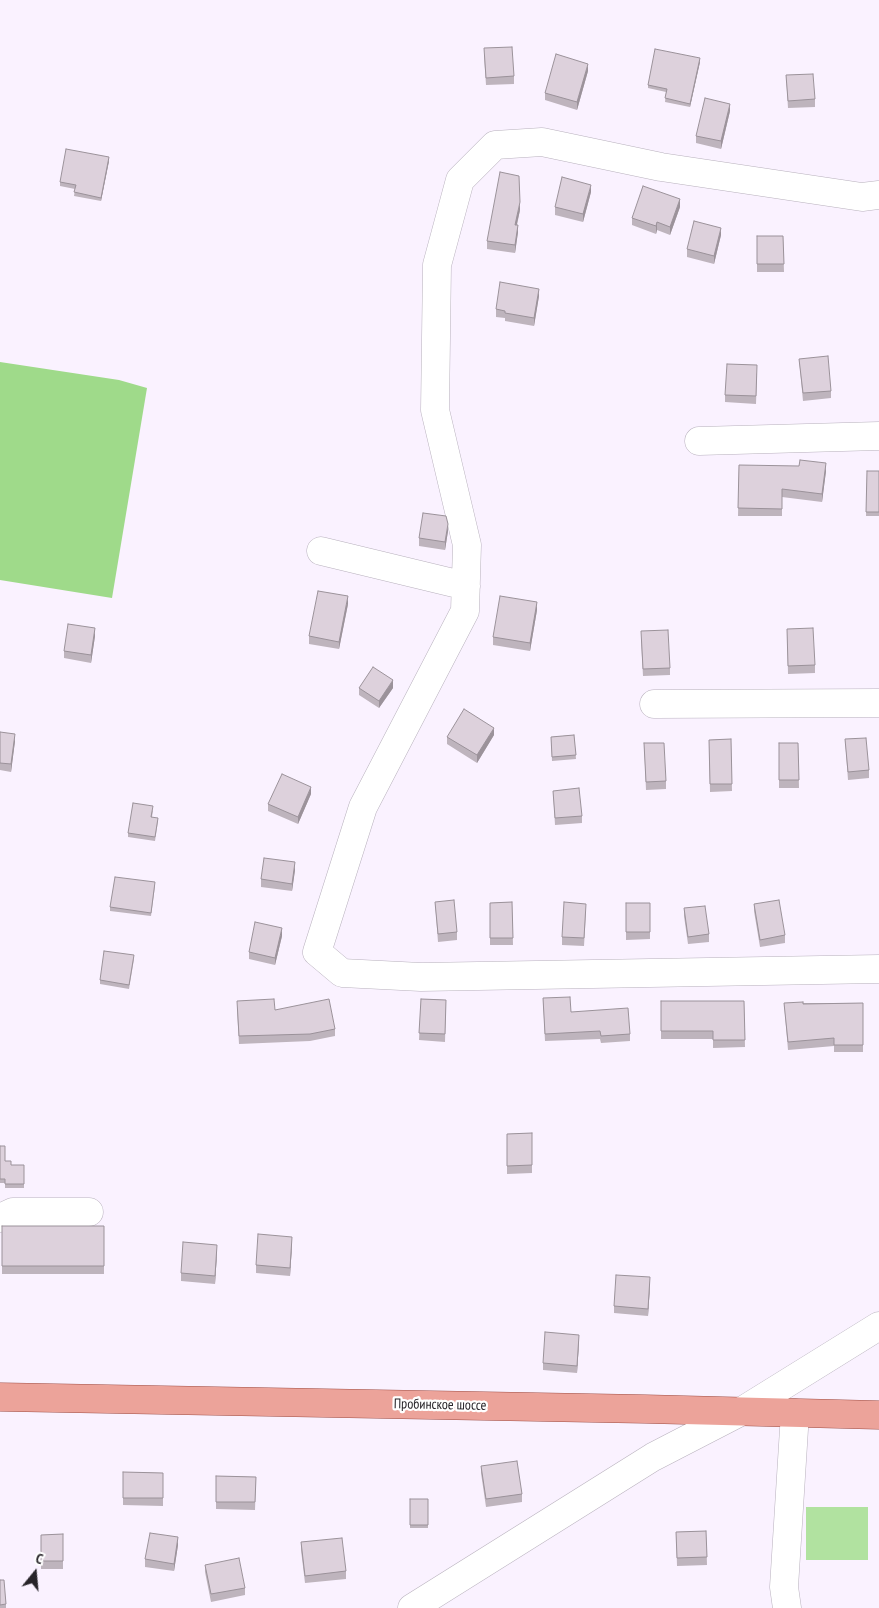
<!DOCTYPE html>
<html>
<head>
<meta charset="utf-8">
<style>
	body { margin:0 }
	#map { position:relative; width:879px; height:1608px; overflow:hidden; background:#faf2ff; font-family:"PT Sans Narrow",sans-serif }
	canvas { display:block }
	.north { position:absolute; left:10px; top:1548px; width:50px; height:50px; -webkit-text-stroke:4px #fff; paint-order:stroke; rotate:17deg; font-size:14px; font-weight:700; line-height:20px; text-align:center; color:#272429 }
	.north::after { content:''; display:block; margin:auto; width:18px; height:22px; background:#272429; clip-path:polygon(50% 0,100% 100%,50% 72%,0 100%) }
</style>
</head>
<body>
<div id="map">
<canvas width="879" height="1608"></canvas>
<div class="north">С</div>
</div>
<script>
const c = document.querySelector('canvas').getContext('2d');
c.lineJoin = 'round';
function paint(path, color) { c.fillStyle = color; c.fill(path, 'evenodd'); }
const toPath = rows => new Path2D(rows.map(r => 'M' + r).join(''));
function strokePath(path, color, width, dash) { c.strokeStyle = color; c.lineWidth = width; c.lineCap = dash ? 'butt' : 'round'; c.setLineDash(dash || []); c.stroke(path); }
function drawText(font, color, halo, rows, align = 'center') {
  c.font = font + ' "PT Sans Narrow",sans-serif'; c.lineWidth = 4.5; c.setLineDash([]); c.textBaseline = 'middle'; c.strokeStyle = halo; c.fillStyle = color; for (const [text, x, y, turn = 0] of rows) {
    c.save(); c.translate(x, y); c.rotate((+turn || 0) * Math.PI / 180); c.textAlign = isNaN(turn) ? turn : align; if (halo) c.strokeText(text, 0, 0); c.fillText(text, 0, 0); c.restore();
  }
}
paint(toPath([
	[806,1507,868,1507,868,1560,806,1560]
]), '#b1e2a0');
paint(toPath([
	[0,362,119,380,147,388,112,598,0,580]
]), '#9fda8a');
const minor = toPath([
	[879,195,862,197,661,167,542,142,495,145,460,180,437,265,435,410,467,545,465,611,363,807,317,952,342,973,421,977,879,969],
	[699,441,879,436],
	[321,551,466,586],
	[654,704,879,703],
	[0,1218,13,1212,89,1212],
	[412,1608,653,1457,742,1411,879,1326],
	[787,1608,784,1587,795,1413]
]);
const major = toPath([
	[0,1397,645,1409,879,1415]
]);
strokePath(minor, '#b8b1bd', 29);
strokePath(major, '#9f4f46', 29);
strokePath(minor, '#fff', 28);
strokePath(major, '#eca39a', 28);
paint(toPath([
	[484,55,514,76,514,84,486,85],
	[700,62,690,107,665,102,666,92,648,88,648,85],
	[588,71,577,110,545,100,545,93],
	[786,75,815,99,815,107,788,108],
	[730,111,721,149,696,143,696,136],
	[109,161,101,201,74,196,75,189,60,186,60,182],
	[591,192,583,222,555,215,555,207],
	[680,207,670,235,657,230,656,234,632,225,632,218],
	[520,210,517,225,518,232,515,253,487,249,487,241],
	[721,235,714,264,687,257,687,249],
	[757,236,783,236,784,272,757,272],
	[539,296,534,326,505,321,505,318,496,317,496,309],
	[799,359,831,391,831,398,803,401],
	[757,373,756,404,725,402,725,395],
	[739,465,826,471,822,502,782,497,782,516,738,516],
	[867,471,879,471,879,516,866,516],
	[448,531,445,550,419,546,419,538],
	[348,604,339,649,309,644,309,636],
	[537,610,530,651,493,645,493,637],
	[787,629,815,665,815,673,788,674],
	[95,636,91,663,64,658,64,651],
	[641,639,670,668,670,675,643,676],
	[359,688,393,688,379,708,359,695],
	[0,732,15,741,11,772,0,770],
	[494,735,477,763,447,744,447,737],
	[574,735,576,759,552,761,551,737],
	[731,739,732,791,710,792,709,740],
	[845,739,869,770,869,778,848,780],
	[644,743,666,781,666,789,646,790],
	[779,743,798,743,799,788,779,788],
	[553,791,582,816,582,823,555,825],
	[311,794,298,824,268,811,268,804],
	[153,810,152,817,158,821,155,841,128,837,128,833],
	[295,870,292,891,261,887,261,879],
	[155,886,151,916,110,911,110,907],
	[435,902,457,932,457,940,438,942],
	[512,902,513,945,490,945,490,903],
	[626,903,650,903,650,939,626,940],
	[754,904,785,935,785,943,760,947,754,911],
	[684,908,709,934,709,942,688,944,684,916],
	[586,911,584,946,562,945,562,937],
	[282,936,275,965,249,959,249,952],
	[134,959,129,989,100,984,100,980],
	[543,998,571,1012,630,1034,630,1041,601,1043,600,1039,545,1041],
	[421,999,446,1000,445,1042,419,1040],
	[661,1001,744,1001,745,1047,713,1048,713,1039,661,1039],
	[784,1003,863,1003,863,1052,834,1052,834,1046,788,1050],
	[237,1009,275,1010,335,1029,335,1036,310,1041,239,1044],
	[532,1133,532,1173,507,1174,507,1134],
	[0,1146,5,1161,11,1165,24,1165,24,1188,5,1188,5,1183,0,1183],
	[2,1226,104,1226,104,1274,2,1274],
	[292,1245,290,1276,256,1273,256,1265],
	[217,1253,215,1284,181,1281,181,1273],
	[650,1285,648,1316,614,1313,614,1306],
	[579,1342,577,1373,543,1370,543,1363],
	[481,1466,522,1494,522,1502,486,1507,481,1473],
	[123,1472,163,1473,163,1506,123,1505],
	[216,1476,256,1477,255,1510,216,1509],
	[410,1499,428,1499,428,1528,410,1528],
	[706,1531,707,1565,677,1566,676,1532],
	[63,1534,63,1569,41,1569,41,1535],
	[301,1542,346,1571,346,1579,305,1583,301,1550],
	[178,1545,174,1571,145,1567,145,1559],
	[205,1565,245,1588,245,1595,211,1602,205,1572],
	[0,1580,6,1604,6,1608,0,1608]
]), '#beb4bd');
paint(toPath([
	[700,58,700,62,690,107,690,104],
	[588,64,588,71,577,110,577,102],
	[730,104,730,111,721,149,721,141],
	[109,157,109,161,101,201,101,198],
	[591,185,591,192,583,222,583,214],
	[680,199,680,207,670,235,670,227],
	[520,202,520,210,515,232,515,225],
	[657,222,657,230,656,234,656,226],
	[518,225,518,232,515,253,515,245],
	[721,228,721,235,714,264,714,256],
	[539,289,539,296,534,326,534,318],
	[826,463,826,471,822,502,822,494],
	[448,524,448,531,445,550,445,542],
	[348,596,348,604,339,649,339,642],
	[537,602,537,610,530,651,530,643],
	[95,628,95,636,91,663,91,655],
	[393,680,393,688,379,708,379,701],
	[494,728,494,735,477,763,477,755],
	[15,734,15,741,11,772,11,764],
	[311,787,311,794,298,824,298,817],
	[295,862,295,870,292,891,292,884],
	[282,928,282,936,275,965,275,958],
	[292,1237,292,1245,290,1276,290,1268],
	[217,1245,217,1253,215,1284,215,1276],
	[650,1277,650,1285,648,1316,648,1309],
	[579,1335,579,1342,577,1373,577,1366],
	[178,1537,178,1545,174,1571,174,1564]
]), '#9b929a');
const building = toPath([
	[512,47,514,76,486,78,484,48,512,47],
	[655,49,700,58,690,104,665,98,667,89,648,85,655,49],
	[556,54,588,64,577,102,545,93,556,54],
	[813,74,815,99,788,101,786,75,813,74],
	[705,98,730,104,721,141,696,136,705,98],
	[66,149,109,157,101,198,74,192,76,185,60,182,66,149],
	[500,172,519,176,520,202,515,225,518,225,515,245,487,241,500,172],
	[562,177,591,185,583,214,555,207,562,177],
	[643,186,680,199,670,227,657,222,656,226,632,218,643,186],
	[694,221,721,228,714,256,687,249,694,221],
	[757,236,783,236,784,264,757,264,757,236],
	[500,282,539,289,534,318,505,313,505,311,496,309,500,282],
	[828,356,831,391,803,393,799,359,828,356],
	[727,364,757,365,756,396,725,395,727,364],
	[800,460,826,463,822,494,782,489,782,509,738,508,739,465,799,466,800,460],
	[867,471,879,471,879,512,866,512,867,471],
	[423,513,446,516,448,524,445,542,419,538,423,513],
	[318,591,348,596,339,642,309,636,318,591],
	[500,596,537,602,530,643,493,637,500,596],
	[68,624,95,628,91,655,64,651,68,624],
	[813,628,815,665,788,666,787,629,813,628],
	[668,630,670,668,643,669,641,631,668,630],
	[373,667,393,680,379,701,359,688,373,667],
	[464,709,494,728,477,755,447,737,464,709],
	[0,732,15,734,11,764,0,763,0,732],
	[574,735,576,755,552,757,551,737,574,735],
	[866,738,869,770,848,772,845,739,866,738],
	[731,739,732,784,710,784,709,740,731,739],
	[644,743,664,743,666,781,646,782,644,743],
	[779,743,798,743,799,780,779,780,779,743],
	[282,774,311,787,298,817,268,804,282,774],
	[579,788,582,816,555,818,553,791,579,788],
	[133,803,153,806,151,817,158,818,155,837,128,833,133,803],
	[264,858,295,862,292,884,261,879,264,858],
	[115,877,155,882,151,913,110,907,115,877],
	[454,900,457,932,438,934,435,902,454,900],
	[779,900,785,935,760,940,754,904,779,900],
	[512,902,513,938,490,938,490,903,512,902],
	[564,902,586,904,584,938,562,937,564,902],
	[626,903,650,903,650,932,626,932,626,903],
	[705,906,709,934,688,937,684,908,705,906],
	[255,922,282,928,275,958,249,952,255,922],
	[104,951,134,955,129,985,100,980,104,951],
	[570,997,571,1012,628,1008,630,1034,601,1036,600,1031,545,1034,543,998,570,997],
	[274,999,275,1010,329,999,335,1029,310,1034,239,1036,237,1001,274,999],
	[421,999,446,1000,445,1034,419,1033,421,999],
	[661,1001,744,1001,745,1040,713,1040,713,1031,661,1031,661,1001],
	[803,1002,803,1004,863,1003,863,1045,834,1045,834,1038,788,1042,784,1003,803,1002],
	[532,1133,532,1165,507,1166,507,1134,532,1133],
	[0,1146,5,1146,5,1161,11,1161,11,1165,24,1165,24,1184,5,1184,5,1179,0,1179,0,1146],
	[2,1226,104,1226,104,1266,2,1266,2,1226],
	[258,1234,292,1237,290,1268,256,1265,258,1234],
	[183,1242,217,1245,215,1276,181,1273,183,1242],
	[616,1275,650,1277,648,1309,614,1306,616,1275],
	[545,1332,579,1335,577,1366,543,1363,545,1332],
	[517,1461,522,1494,486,1499,481,1466,517,1461],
	[123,1472,163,1473,163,1498,123,1498,123,1472],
	[216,1476,256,1477,255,1502,216,1502,216,1476],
	[410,1499,428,1499,428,1525,410,1525,410,1499],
	[706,1531,707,1557,677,1558,676,1532,706,1531],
	[150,1533,178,1537,174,1564,145,1559,150,1533],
	[63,1534,63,1561,41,1561,41,1535,63,1534],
	[342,1538,346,1571,305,1576,301,1542,342,1538],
	[239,1558,245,1588,211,1594,205,1565,239,1558],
	[0,1580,4,1580,6,1604,0,1605,0,1580]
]);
paint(building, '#ddd1dc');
strokePath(building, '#9b929a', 1);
drawText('14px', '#272429', '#fff', [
	["Пробинское шоссе",440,1405,1]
]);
</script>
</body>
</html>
